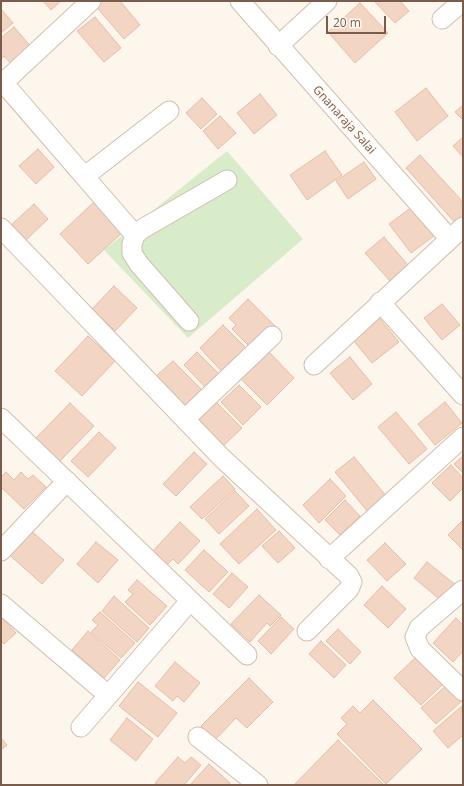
<!DOCTYPE html>
<html>
<head>
<meta charset="utf-8">
<style>
	body { margin:0 }
	#map { position:relative; width:464px; height:786px; overflow:hidden; background:#fdf6ec; font-family:"Open Sans",sans-serif }
	canvas { display:block }
	.frame { position:absolute; inset:0; border:2px solid #7a5c4d; pointer-events:none }
	.scale { position:absolute; left:326px; top:16px; width:60px; height:18px; box-sizing:border-box; border:2px solid #7a5c4d; border-top:0; padding-left:5px; font-size:12px; line-height:14px; white-space:nowrap; color:#7a5c4d; -webkit-text-stroke:3px #fffaf3; paint-order:stroke }
</style>
</head>
<body>
<div id="map">
<canvas width="464" height="786"></canvas>
<div class="frame"></div>
<div class="scale">20 m</div>
</div>
<script>
const c = document.querySelector('canvas').getContext('2d');
c.lineJoin = 'round';
function paint(path, color) { c.fillStyle = color; c.fill(path, 'evenodd'); }
const toPath = rows => new Path2D(rows.map(r => 'M' + r).join(''));
function strokePath(path, color, width, dash) { c.strokeStyle = color; c.lineWidth = width; c.lineCap = dash ? 'butt' : 'round'; c.setLineDash(dash || []); c.stroke(path); }
function drawText(font, color, halo, rows, align = 'center') {
  c.font = font + ' "Open Sans",sans-serif'; c.lineWidth = 3.5; c.setLineDash([]); c.textBaseline = 'middle'; c.strokeStyle = halo; c.fillStyle = color; for (const [text, x, y, turn = 0] of rows) {
    c.save(); c.translate(x, y); c.rotate((+turn || 0) * Math.PI / 180); c.textAlign = isNaN(turn) ? turn : align; if (halo) c.strokeText(text, 0, 0); c.fillText(text, 0, 0); c.restore();
  }
}
paint(toPath([
	[227,151,303,239,188,338,104,250]
]), '#d8ecc9');
const building = toPath([
	[43,1,61,1,51,10,43,1],
	[97,1,120,1,140,25,124,39,94,4,97,1],
	[374,1,400,1,409,11,395,23,374,1],
	[360,3,388,33,355,63,328,32,360,3],
	[1,9,13,23,1,33,1,9],
	[95,17,121,48,104,62,77,31,95,17],
	[14,27,32,48,12,65,4,56,1,59,1,38,14,27],
	[426,88,448,116,417,141,395,112,426,88],
	[260,94,277,115,254,134,237,113,260,94],
	[202,98,217,114,201,129,186,113,202,98],
	[463,105,463,120,455,112,463,105],
	[220,116,236,133,218,149,203,131,220,116],
	[463,137,463,157,453,146,463,137],
	[38,149,54,167,36,184,19,166,38,149],
	[325,151,342,175,307,200,290,175,325,151],
	[420,155,463,202,463,219,457,225,406,168,420,155],
	[364,162,376,179,348,199,336,181,364,162],
	[96,200,125,230,88,264,60,234,96,200],
	[34,204,48,219,25,241,10,226,34,204],
	[412,207,434,236,411,253,389,224,412,207],
	[384,237,408,265,390,281,365,253,384,237],
	[114,286,137,308,115,331,92,309,114,286],
	[248,299,276,327,253,350,232,329,236,325,229,318,248,299],
	[442,304,460,325,442,340,424,318,442,304],
	[379,318,399,342,372,363,353,340,379,318],
	[223,325,250,352,226,376,200,348,223,325],
	[88,336,115,361,82,396,55,371,88,336],
	[267,350,294,378,267,405,239,377,267,350],
	[197,352,221,376,207,389,184,365,197,352],
	[350,357,372,384,353,400,330,373,350,357],
	[173,361,205,393,188,409,156,376,173,361],
	[239,385,261,407,243,425,221,402,239,385],
	[216,402,242,428,223,446,197,420,216,402],
	[445,402,462,423,435,445,418,424,445,402],
	[70,403,94,426,59,462,36,438,70,403],
	[396,412,427,449,409,464,378,427,396,412],
	[99,432,116,448,88,477,71,461,99,432],
	[194,452,207,464,176,496,163,484,194,452],
	[463,456,463,473,454,464,463,456],
	[354,457,387,497,368,512,335,472,354,457],
	[451,465,463,478,463,488,450,501,432,483,451,465],
	[6,472,14,480,21,472,28,479,33,475,46,487,24,509,1,487,1,477,6,472],
	[223,476,235,489,202,519,190,507,223,476],
	[330,479,346,496,319,523,303,505,330,479],
	[235,491,249,506,219,534,205,519,235,491],
	[345,500,360,516,340,535,325,520,345,500],
	[257,509,276,530,239,564,220,544,257,509],
	[463,520,463,550,448,535,463,520],
	[180,522,200,541,178,564,173,559,165,567,151,553,180,522],
	[27,527,64,560,42,584,5,551,27,527],
	[279,531,295,548,278,563,262,546,279,531],
	[96,542,118,560,98,583,77,564,96,542],
	[385,543,406,564,387,581,367,560,385,543],
	[204,550,228,572,209,592,185,570,204,550],
	[427,562,457,586,443,602,414,578,427,562],
	[232,573,248,587,229,608,213,594,232,573],
	[137,580,167,606,150,625,125,602,133,594,128,590,137,580],
	[382,586,406,609,388,628,364,605,382,586],
	[259,595,281,615,270,626,267,623,250,642,231,624,259,595],
	[114,596,149,628,137,642,102,611,114,596],
	[100,612,135,643,121,658,91,632,98,625,92,620,100,612],
	[1,617,16,633,4,644,1,641,1,617],
	[281,617,294,629,271,654,258,641,281,617],
	[456,618,463,625,463,651,453,662,433,643,456,618],
	[338,629,361,652,350,664,326,641,338,629],
	[88,631,120,660,104,678,72,650,88,631],
	[321,641,346,665,334,678,309,654,321,641],
	[416,657,443,684,421,705,394,678,416,657],
	[175,662,200,683,184,702,177,696,173,701,155,686,175,662],
	[249,678,273,702,247,728,236,718,215,740,201,726,249,678],
	[138,682,177,713,158,737,119,706,138,682],
	[447,685,462,701,436,724,421,708,447,685],
	[373,700,422,749,386,784,337,734,347,724,341,718,353,706,360,713,373,700],
	[462,706,463,735,448,748,433,731,462,706],
	[127,718,153,739,136,761,110,740,127,718],
	[1,738,7,745,1,750,1,738],
	[338,740,384,785,294,785,338,740],
	[178,757,185,763,191,757,201,765,184,785,158,785,155,783,178,757],
	[209,764,230,783,228,785,190,785,209,764]
]);
paint(building, '#f3d5c3');
strokePath(building, '#e6bba3', 1);
const street = toPath([
	[240,1,449,238],
	[442,19,463,1],
	[278,46,327,1],
	[1,80,135,235],
	[4,82,91,1],
	[85,176,169,111],
	[1,228,222,458,349,576,352,582,349,589,307,631],
	[380,302,463,395],
	[189,321,139,264,132,253,132,244,135,235,142,229,227,180],
	[314,365,463,227],
	[1,418,247,655],
	[185,419,272,336],
	[1,551,67,481],
	[329,559,463,437],
	[463,590,419,628,415,637,420,649,463,691],
	[1,604,108,695],
	[81,727,190,601],
	[198,737,258,785]
]);
strokePath(street, '#d1beb0', 21);
strokePath(street, '#fff', 19);
drawText('12px', '#7a5c4d', '#fffaf3', [
	["Gnanaraja Salai",344,120,48]
]);
</script>
</body>
</html>
